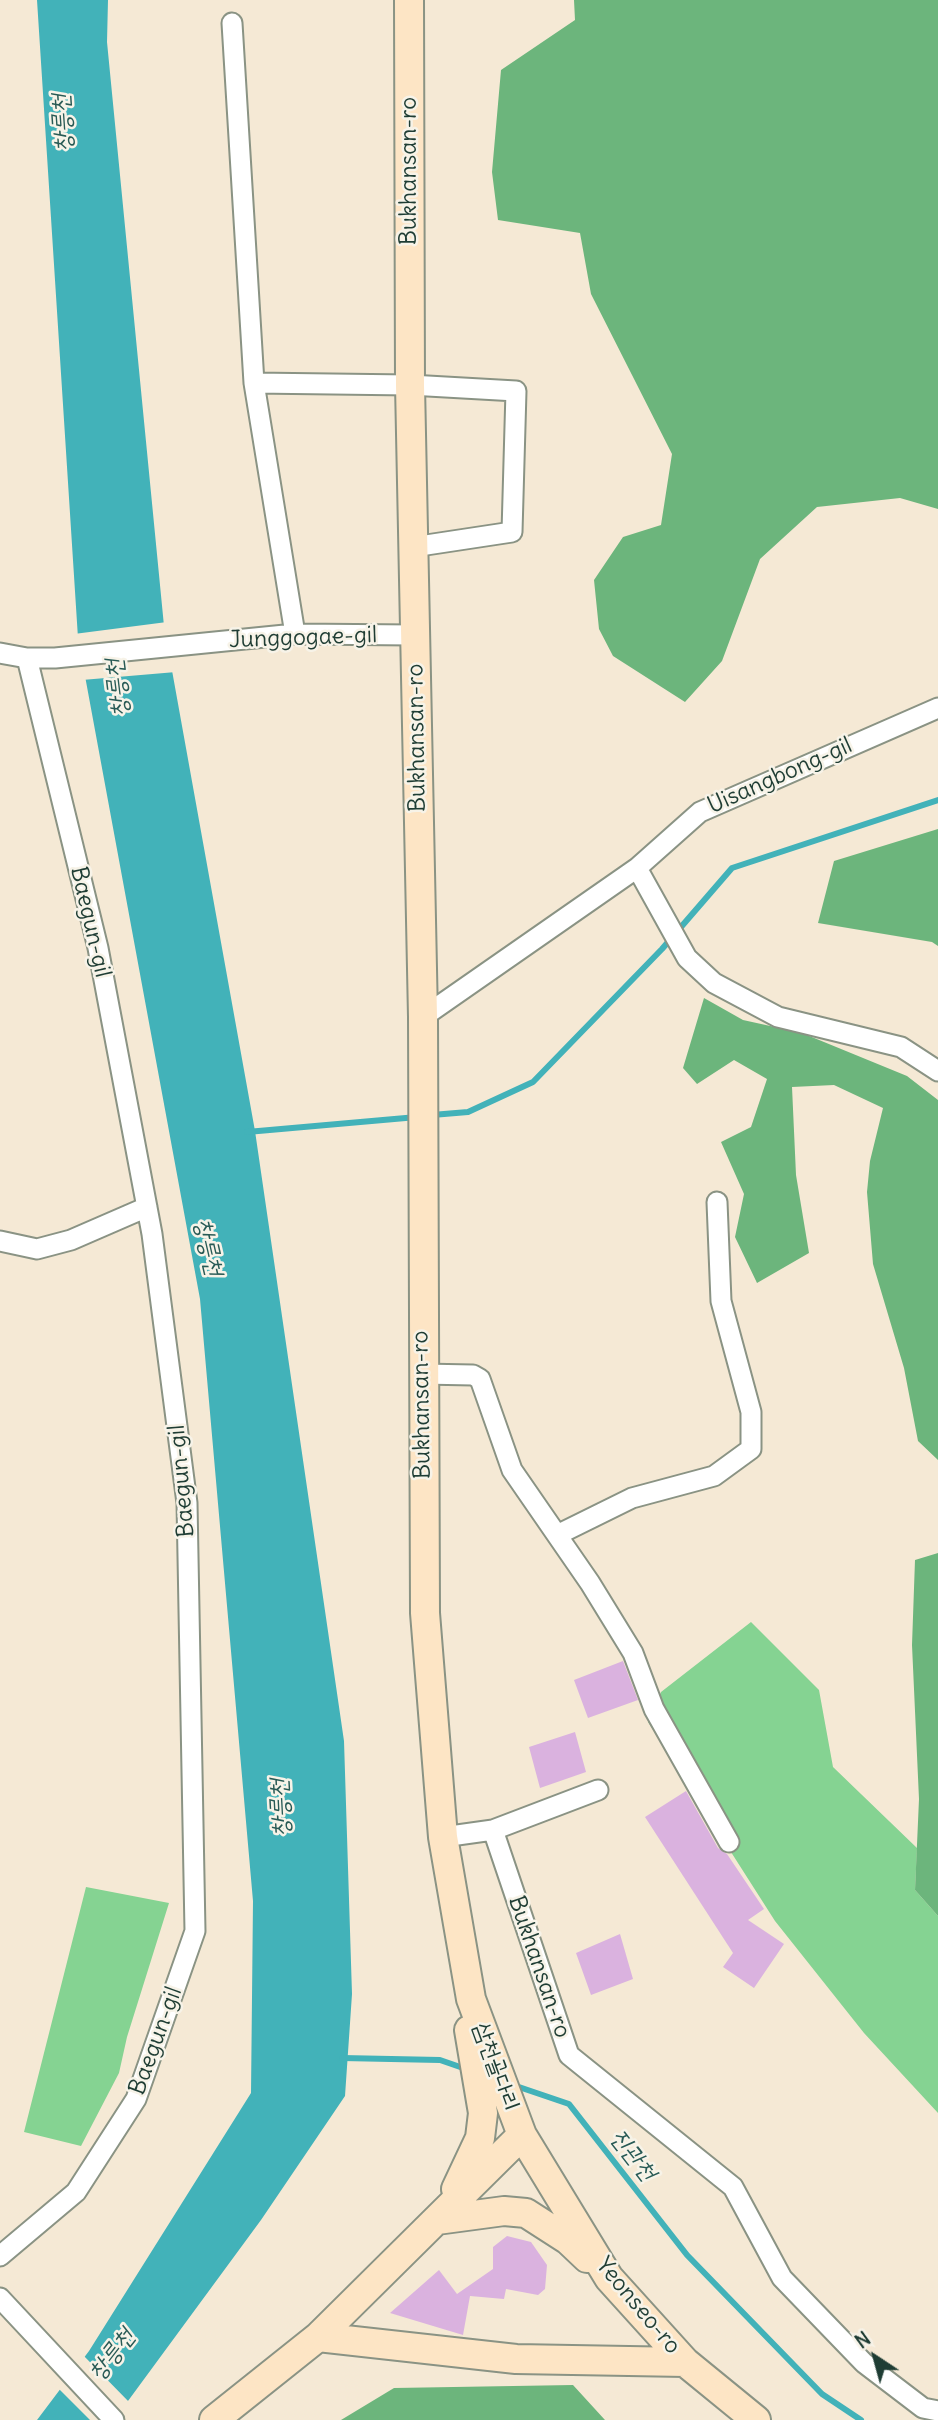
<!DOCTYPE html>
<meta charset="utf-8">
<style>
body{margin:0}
#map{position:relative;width:938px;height:2420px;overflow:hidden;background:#f5e9d5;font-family:Delius,sans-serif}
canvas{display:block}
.north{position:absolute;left:840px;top:2322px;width:70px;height:70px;-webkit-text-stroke:5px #f7f3e8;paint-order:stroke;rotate:324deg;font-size:19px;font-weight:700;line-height:28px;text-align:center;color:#1f3d34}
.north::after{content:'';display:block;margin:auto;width:24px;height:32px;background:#1f3d34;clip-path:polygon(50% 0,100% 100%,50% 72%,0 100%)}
</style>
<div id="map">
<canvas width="938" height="2420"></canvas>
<div class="north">N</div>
</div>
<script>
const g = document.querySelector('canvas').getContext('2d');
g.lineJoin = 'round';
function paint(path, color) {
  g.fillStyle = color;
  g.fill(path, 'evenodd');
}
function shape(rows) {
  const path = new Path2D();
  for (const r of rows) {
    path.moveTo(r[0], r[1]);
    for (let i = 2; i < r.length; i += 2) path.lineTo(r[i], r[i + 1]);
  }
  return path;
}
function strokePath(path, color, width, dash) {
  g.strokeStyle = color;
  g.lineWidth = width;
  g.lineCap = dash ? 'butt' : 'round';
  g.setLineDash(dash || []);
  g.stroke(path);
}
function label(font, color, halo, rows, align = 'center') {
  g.font = font + ' Delius,"Poor Story",sans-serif';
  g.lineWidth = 5;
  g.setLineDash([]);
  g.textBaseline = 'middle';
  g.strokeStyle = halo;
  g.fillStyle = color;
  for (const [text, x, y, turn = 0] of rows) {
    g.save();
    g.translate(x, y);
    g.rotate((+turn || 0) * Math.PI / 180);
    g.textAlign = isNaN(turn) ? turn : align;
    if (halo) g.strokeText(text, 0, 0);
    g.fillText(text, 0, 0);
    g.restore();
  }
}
paint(shape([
 [751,1622,819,1690,833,1767,917,1848,915,1890,938,1916,938,2113,864,2033,775,1921,648,1722,661,1692],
 [86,1887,169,1903,127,2037,119,2073,81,2146,24,2132]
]), '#85d392');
paint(shape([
 [574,0,938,0,938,509,900,498,817,507,760,559,722,661,685,702,613,656,599,629,594,580,623,537,661,525,672,454,591,294,580,233,498,220,492,172,501,70,575,20],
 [938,829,938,946,932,942,818,923,834,861],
 [704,998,743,1020,802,1033,907,1076,938,1100,938,1460,918,1441,904,1368,873,1264,867,1192,870,1161,883,1108,834,1085,792,1087,796,1175,809,1253,757,1283,735,1237,744,1194,721,1142,751,1127,767,1079,734,1060,697,1084,683,1068],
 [938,1553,938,1916,915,1890,919,1799,912,1645,915,1560],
 [573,2385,605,2420,341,2420,394,2388]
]), '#6cb57c');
paint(shape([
 [37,0,108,0,107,42,164,626,255,1131,344,1741,352,1994,345,2096,261,2220,114,2420,37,2420,89,2351,251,2093,253,1901,200,1299,78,638]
]), '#42b2b9');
paint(shape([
 [167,622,176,672,82,680,74,634],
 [82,2354,130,2403,118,2420,90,2420,57,2387]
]), '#f5e9d5');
strokePath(shape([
 [432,1115,468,1112,533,1082,662,949,732,868,938,800],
 [247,1132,417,1117],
 [342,2058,440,2060,466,2069],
 [513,2085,569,2104,687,2255,822,2394,861,2420]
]), '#42b2b9', 6);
paint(shape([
 [623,1661,638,1700,588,1718,574,1680],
 [575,1732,586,1772,540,1788,529,1747],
 [686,1791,718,1848,727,1854,764,1909,748,1920,784,1944,754,1988,723,1967,733,1953,645,1817],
 [620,1934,633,1979,591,1995,576,1953],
 [507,2236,531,2242,547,2265,545,2289,538,2295,506,2289,504,2299,470,2296,463,2335,390,2313,439,2270,457,2294,493,2269,493,2247]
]), '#dab2df');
const street = shape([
 [232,23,254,383,295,634],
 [254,383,410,385,516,391,512,532,413,547],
 [0,653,27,658,55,658,295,634,415,635],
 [637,868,687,958,714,983,778,1017,901,1047,938,1071],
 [423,1017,637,868,700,812,938,708],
 [0,1241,37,1249,71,1240,147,1207],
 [422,1374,473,1375,480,1379,512,1470,590,1583,633,1653,654,1709,729,1842],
 [557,1535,632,1498,714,1476,751,1449,751,1412,721,1301,717,1202],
 [493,1830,598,1790],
 [443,1837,493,1830,569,2055,733,2187,782,2278,864,2363,923,2408,938,2411],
 [0,2256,76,2192,136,2099,195,1931,187,1503,152,1234,98,948,27,658],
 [0,2298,114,2420]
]);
const secondary = shape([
 [409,0,410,385,423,1017,425,1613,443,1837,471,1999,522,2135,609,2278,685,2362,756,2420],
 [456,2189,480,2138,483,2113,469,2030],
 [437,2220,504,2211,526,2213,568,2240,587,2258],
 [318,2337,516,2359,685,2362],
 [214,2420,318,2337,522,2135]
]);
strokePath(street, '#8a9384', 23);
strokePath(secondary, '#8a9384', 32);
strokePath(street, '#fff', 19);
strokePath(secondary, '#fde5c5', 28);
label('23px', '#1f3d34', '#f7f3e8', [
 ["Bukhansan-ro",409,171,-90],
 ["Junggogae-gil",303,638,-2],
 ["Bukhansan-ro",417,738,-91],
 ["Uisangbong-gil",780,776,-24],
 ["Baegun-gil",90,922,77],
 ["Bukhansan-ro",422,1405,-91],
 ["Baegun-gil",182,1481,-95],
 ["Bukhansan-ro",539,1967,71],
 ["Baegun-gil",156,2041,-70],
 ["삼천골다리",496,2067,70],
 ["Yeonseo-ro",638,2306,50]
]);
label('italic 24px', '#285a55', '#f7f3e8', [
 ["창릉천",63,123,-94],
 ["창릉천",118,688,-97],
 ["창릉천",208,1247,77],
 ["창릉천",281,1808,-93],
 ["진관천",633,2155,52],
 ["창릉천",112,2355,-52]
]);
</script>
